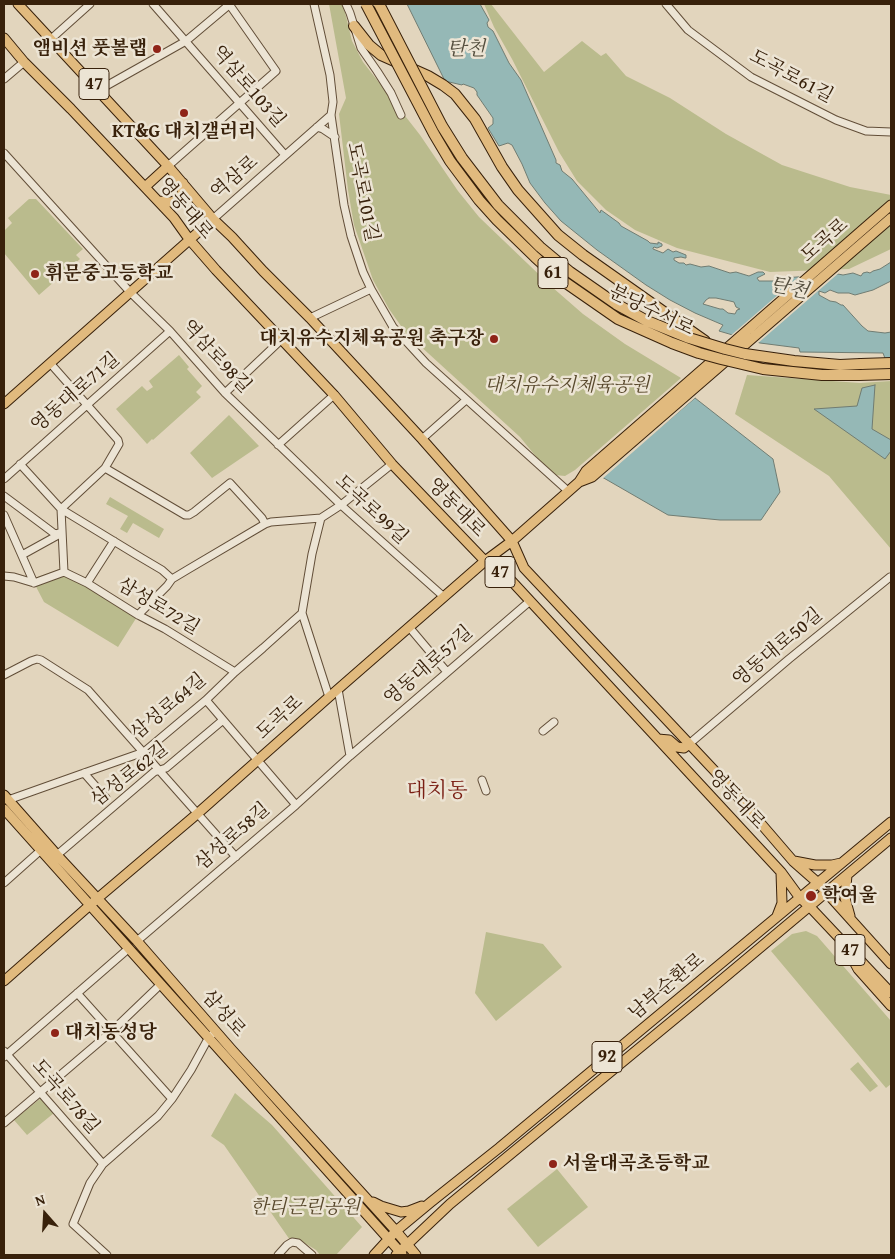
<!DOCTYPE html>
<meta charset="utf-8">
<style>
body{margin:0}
#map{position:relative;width:895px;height:1259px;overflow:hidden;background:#e2d5bd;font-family:"Gentium Book Plus",serif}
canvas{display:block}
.frame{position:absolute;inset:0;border:5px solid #38210b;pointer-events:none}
.north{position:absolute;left:20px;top:1189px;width:50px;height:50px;-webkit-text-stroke:4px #ece4d4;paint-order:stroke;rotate:341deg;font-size:14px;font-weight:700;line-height:20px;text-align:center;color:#38210b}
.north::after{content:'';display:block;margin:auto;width:18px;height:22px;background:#38210b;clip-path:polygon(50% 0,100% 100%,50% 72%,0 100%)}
</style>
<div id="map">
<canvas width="895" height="1259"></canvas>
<div class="frame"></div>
<div class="north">N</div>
</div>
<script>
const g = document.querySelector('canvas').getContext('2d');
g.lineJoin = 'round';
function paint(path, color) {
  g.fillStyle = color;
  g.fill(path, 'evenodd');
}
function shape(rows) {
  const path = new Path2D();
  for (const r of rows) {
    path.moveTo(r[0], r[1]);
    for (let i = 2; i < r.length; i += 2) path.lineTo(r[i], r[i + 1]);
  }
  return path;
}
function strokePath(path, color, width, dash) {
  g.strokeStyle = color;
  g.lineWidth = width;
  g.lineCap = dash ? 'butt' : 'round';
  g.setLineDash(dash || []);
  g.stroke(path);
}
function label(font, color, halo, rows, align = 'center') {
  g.font = font + ' "Gentium Book Plus","Noto Serif KR",serif';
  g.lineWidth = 5;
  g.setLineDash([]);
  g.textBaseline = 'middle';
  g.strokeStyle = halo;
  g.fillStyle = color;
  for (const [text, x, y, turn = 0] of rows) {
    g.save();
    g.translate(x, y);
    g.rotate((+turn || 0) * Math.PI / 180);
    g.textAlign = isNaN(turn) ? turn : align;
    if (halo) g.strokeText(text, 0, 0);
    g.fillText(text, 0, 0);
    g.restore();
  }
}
paint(shape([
 [329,4,343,4,352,41,363,62,420,135,458,191,479,217,552,287,583,314,625,344,681,378,575,470,565,476,555,475,538,459,520,437,406,333,389,309,373,280,354,225,348,190,339,114,346,98],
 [484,4,491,4,544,72,582,41,601,56,606,53,626,76,670,98,726,134,782,165,850,187,891,195,891,249,849,269,770,272,677,248,635,230,606,210,577,181,559,152,512,59,494,27],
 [29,199,36,199,83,249,76,255,80,259,39,295,4,253,4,231,12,223,8,218],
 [179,355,189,367,187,369,202,386,196,392,201,397,153,440,152,439,147,444,116,409,142,386,147,391,153,387,149,381],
 [747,375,860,383,891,381,891,549,829,476,735,414],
 [229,415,259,446,212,478,190,453],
 [110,497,164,529,159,538,133,523,127,533,120,529,128,516,106,504],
 [65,567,140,612,118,647,44,602,32,579],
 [806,931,817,936,891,1021,891,1084,886,1088,771,951,792,934],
 [486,932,543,944,562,967,496,1021,475,993],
 [858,1062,878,1086,870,1092,850,1069],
 [235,1093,272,1125,362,1227,336,1255,320,1255,316,1250,303,1242,290,1240,224,1145,211,1136],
 [41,1098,54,1113,27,1135,14,1120],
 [557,1169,588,1207,538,1247,507,1209]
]), '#babb8d');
const water = shape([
 [407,4,480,4,489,20,487,23,488,27,493,31,509,63,521,80,556,160,556,163,560,165,562,171,572,179,600,213,601,210,619,223,621,226,648,241,650,243,658,244,658,242,662,244,662,246,657,248,654,247,653,248,653,249,663,253,668,249,673,252,676,251,686,255,686,258,685,258,681,257,674,258,674,260,679,263,684,263,686,265,690,264,701,267,709,266,730,273,736,272,749,276,758,272,763,272,765,274,757,278,759,281,773,281,783,278,838,274,843,275,853,273,861,276,863,273,867,272,870,273,873,271,880,269,891,262,891,281,873,290,855,295,849,293,838,293,830,290,825,293,819,291,819,295,830,301,836,302,841,305,843,305,862,326,868,331,885,333,891,332,891,374,883,353,800,352,799,348,760,343,719,331,723,325,695,313,670,300,646,285,597,250,561,221,545,203,530,183,522,164,512,145,508,143,499,146,488,128,493,124,493,118,477,95,477,92,474,88,463,84,462,85,445,81,407,4],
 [709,298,716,298,730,301,734,302,736,307,740,309,737,310,735,314,728,313,723,309,720,309,703,304,706,300,709,298],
 [875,385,872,429,891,440,891,451,885,459,814,409,857,406,862,388,875,385],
 [695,398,773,459,780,492,761,520,720,520,668,515,602,477,695,398]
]);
paint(water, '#95b8b6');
strokePath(water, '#707c72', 1);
paint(shape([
 [837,271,840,272,757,344,729,337,802,274],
 [694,396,697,396,601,480,600,479,600,475]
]), '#e2d5bd');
const minor = shape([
 [153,4,285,155],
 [314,4,330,75,333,102,331,115,344,205,351,236,363,272,371,289,393,327,426,363,568,491],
 [346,4,350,13,361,48,377,71,391,93,401,115],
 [666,4,688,30,751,77,836,120,866,131,891,132],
 [51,39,90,4],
 [4,79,24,62],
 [99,90,186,41,230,4],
 [317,127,323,129,335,137],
 [4,153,130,292,170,331,225,393,341,505,444,597],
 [168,166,276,71,229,4],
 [213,219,331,115],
 [310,318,371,289],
 [50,363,118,440,119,444,105,468,61,509,64,572],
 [225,393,281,340],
 [422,439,466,400],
 [278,445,334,395],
 [20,464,61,509,135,554,162,570,172,579],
 [105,468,185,515,189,515,194,512,230,483,262,518,265,524],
 [4,479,170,331],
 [4,496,55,534,62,532],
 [4,515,34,583],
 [321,518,312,554,302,613,329,697],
 [22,555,60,534],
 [4,576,14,577,34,583,64,572,87,583,138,615,165,629,235,672],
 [87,583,114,541],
 [138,615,167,586,172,579,187,570,265,524,271,522,321,518,341,505,392,464],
 [409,627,447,672],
 [4,675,31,661,37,659,41,660,88,690,236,857],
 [338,689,350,756],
 [206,700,296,805],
 [543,731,554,722],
 [689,744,789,659,890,577],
 [84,773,106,798],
 [482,780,486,791],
 [8,800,84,773,144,752,206,700,235,672,263,648,302,613],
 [57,855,154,772,166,768,223,720],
 [4,883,41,850],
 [137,941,296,805,350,756,530,601],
 [77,993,172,1099],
 [4,1051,103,1164],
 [4,1057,128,949],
 [4,1123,111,1032,161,984],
 [107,1255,73,1224,90,1183,103,1164,158,1116,172,1099,191,1070,209,1037,216,1031],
 [278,1255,287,1245,292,1242,298,1243,312,1255]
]);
const major = shape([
 [18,4,168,166,213,219,232,237,263,271,310,318,422,439,512,541,524,568,726,783,793,861,818,883,891,964],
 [4,38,24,62,71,109,174,218,189,239,216,270,334,395,392,464,485,561,507,576,781,872,800,898,810,907,891,993],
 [145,187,168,166],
 [158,201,171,202,177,200,182,194,183,183],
 [4,404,213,219],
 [579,482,586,471,891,205],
 [658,739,669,740,677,747,684,748,689,744],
 [4,795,57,855,137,941,232,1050,396,1231,416,1255],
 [4,809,402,1254],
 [794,861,815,865,832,865,841,863],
 [847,875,845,898,850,916],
 [777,916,782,903,781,872],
 [851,956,858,969,891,1006],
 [4,981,98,898,197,814,329,697,485,561,512,541,579,482,592,477,891,218],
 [373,1202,381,1206,401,1212,409,1211,422,1206],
 [374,1255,396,1231,431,1202,499,1148,891,822],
 [396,1255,450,1204,694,1003,891,838]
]);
const highway = shape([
 [354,26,369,45,381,55,428,76,443,85,455,94,475,119,502,167,518,190,558,235,583,255,705,341],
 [861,364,891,363],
 [859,375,891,374]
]);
strokePath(minor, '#624e38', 9);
strokePath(major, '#38210b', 11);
strokePath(highway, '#38210b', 12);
strokePath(minor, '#ece4d4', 7);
strokePath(major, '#e1ba7e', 9);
strokePath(highway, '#e1ba7e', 10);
const highwayBridge = shape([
 [366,4,434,134,450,161,479,200,497,220,535,257,556,276,618,319,672,343,699,353,721,359,763,369,822,375,859,375],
 [379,4,442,126,462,158,498,205,540,247,570,272,616,304,647,321,689,338,725,349,745,354,794,361,840,365,861,364]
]);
strokePath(highwayBridge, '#38210b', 12, []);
strokePath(highwayBridge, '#e1ba7e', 10);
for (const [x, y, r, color] of [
 [157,49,5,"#8f2418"],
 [184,113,5,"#8f2418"],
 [35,274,5,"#8f2418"],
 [494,339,5,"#8f2418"],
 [811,896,6,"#8f2418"],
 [55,1033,5,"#8f2418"],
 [553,1164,5,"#8f2418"]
]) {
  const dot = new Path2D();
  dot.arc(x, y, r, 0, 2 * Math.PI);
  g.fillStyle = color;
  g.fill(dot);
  strokePath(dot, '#ece4d4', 2);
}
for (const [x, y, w] of [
 [94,84,30],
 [553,273,30],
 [500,572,30],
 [850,950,30],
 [607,1057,30]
]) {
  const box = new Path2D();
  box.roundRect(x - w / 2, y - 15.5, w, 31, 4);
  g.fillStyle = '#ece4d4';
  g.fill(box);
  strokePath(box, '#38210b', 1);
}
label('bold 18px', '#38210b', null, [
 ["47",94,84],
 ["61",553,273],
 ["47",500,572],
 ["47",850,950],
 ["92",607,1057]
]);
label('bold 19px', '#38210b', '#ece4d4', [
 ["앰비션 풋볼랩",147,49,"right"],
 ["KT&G 대치갤러리",184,132,"center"],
 ["휘문중고등학교",45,274],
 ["대치유수지체육공원 축구장",484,339,"right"],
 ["학여울",822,896],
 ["대치동성당",65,1033],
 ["서울대곡초등학교",563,1164]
], 'left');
label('19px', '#38210b', '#ece4d4', [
 ["도곡로61길",791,77,28],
 ["역삼로103길",248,87,49],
 ["역삼로",235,178,-41],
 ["도곡로101길",362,192,79],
 ["영동대로",185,209,50],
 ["도곡로",825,241,-41],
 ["분당수서로",651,311,26],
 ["역삼로98길",216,357,47],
 ["영동대로71길",76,393,-41],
 ["영동대로",456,508,46],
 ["도곡로99길",371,510,43],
 ["삼성로72길",158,607,31],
 ["영동대로50길",778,648,-40],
 ["영동대로57길",429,666,-41],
 ["삼성로64길",169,707,-40],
 ["도곡로",280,718,-42],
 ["삼성로62길",130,775,-38],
 ["영동대로",736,800,47],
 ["삼성로58길",233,837,-41],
 ["남부순환로",667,987,-40],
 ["삼성로",223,1014,49],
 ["도곡로78길",65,1097,49]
]);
label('italic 19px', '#58482c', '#ece4d4', [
 ["대치유수지체육공원",567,386],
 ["한티근린공원",305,1208]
]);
label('italic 20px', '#544e3e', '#ece4d4', [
 ["탄천",466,50],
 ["탄천",789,289,12]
]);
label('21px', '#7a1f14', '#ece4d4', [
 ["대치동",437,792]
]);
</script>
